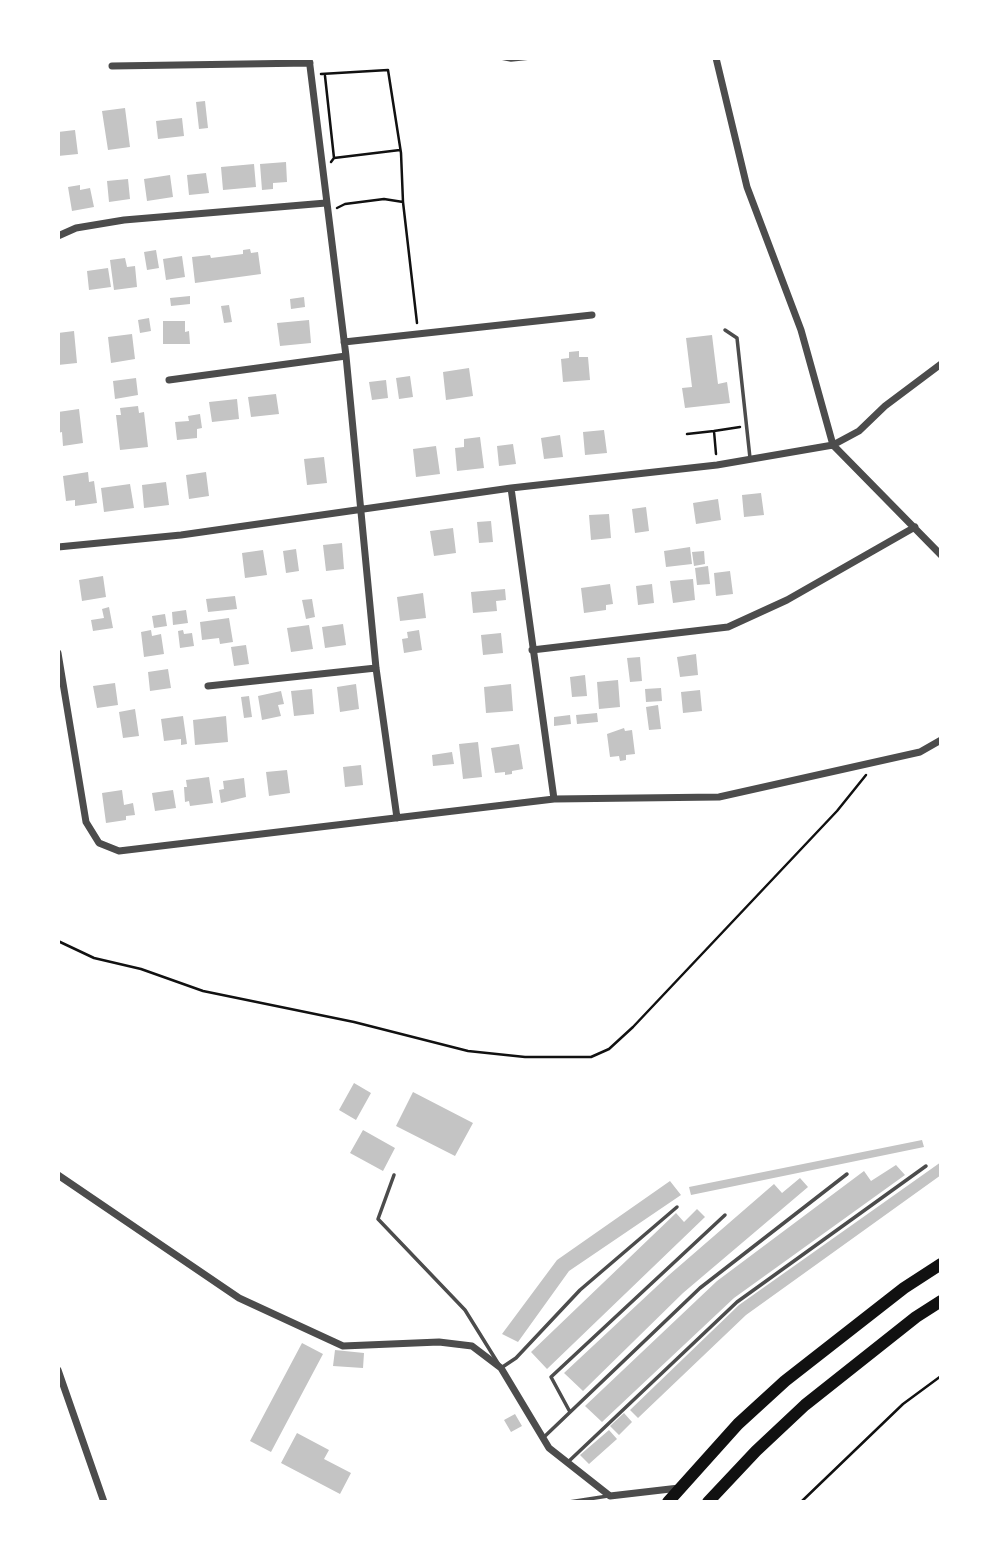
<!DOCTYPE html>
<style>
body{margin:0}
#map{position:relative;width:999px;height:1560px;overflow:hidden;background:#fff;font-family:Rubik,sans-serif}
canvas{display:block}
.frame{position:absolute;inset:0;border:60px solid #fff;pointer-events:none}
</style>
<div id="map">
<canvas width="999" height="1560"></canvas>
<div class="frame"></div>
</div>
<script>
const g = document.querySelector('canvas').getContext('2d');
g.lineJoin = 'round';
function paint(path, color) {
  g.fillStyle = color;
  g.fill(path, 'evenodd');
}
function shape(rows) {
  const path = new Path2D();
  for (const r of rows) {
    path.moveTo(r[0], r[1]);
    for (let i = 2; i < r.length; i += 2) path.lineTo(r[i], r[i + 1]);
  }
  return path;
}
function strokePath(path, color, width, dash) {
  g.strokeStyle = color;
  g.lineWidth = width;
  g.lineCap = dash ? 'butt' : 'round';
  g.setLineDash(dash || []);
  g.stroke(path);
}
paint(shape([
 [205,101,208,128,199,129,196,102],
 [125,108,130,147,108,150,102,111],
 [182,118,184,136,158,139,156,121],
 [75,130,78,154,58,156,58,132],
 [286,162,287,182,273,183,273,189,262,190,260,164],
 [254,164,256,187,223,190,221,167],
 [206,173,209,193,189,195,187,175],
 [170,175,173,197,147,201,144,179],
 [128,179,130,199,109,202,107,181],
 [80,185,80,190,90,188,94,207,72,211,68,187],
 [250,249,251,253,258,252,261,274,195,283,192,257,210,255,211,258,243,254,243,250],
 [156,250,159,268,147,270,144,252],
 [182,256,185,277,166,280,163,259],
 [125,258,127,267,135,266,137,287,114,290,110,260],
 [108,268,111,287,89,290,87,271],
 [190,296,190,304,171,306,170,298],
 [304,297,305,307,291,309,290,299],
 [229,305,232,322,224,323,221,306],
 [149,318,151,331,140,333,138,320],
 [309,320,311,343,280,346,277,323],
 [163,321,185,321,185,332,189,331,190,344,163,344],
 [74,331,77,363,58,365,58,333],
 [132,334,135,359,111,363,108,337],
 [712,335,718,384,727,382,730,403,685,408,682,388,692,387,686,338],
 [579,351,579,357,588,357,590,380,563,382,561,359,569,358,569,352],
 [469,368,473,396,446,400,443,372],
 [410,376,413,397,399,399,396,378],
 [136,378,138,395,115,399,113,381],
 [386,380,388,398,372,400,369,382],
 [276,394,279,414,251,417,248,397],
 [237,399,239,419,212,422,209,402],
 [138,406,139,413,144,412,148,447,120,450,116,415,121,415,120,408],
 [79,409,83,443,63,446,62,432,58,433,58,412],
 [200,414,202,428,197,429,197,438,177,440,175,422,189,421,188,416],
 [604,430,607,453,585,455,583,432],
 [560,435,563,457,544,459,541,438],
 [480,437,484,468,457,471,455,448,464,447,464,439],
 [513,444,516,464,499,466,497,446],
 [436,446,440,474,416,477,413,449],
 [324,457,327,483,307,485,304,459],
 [88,472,89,482,94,481,97,503,75,506,75,500,66,501,63,476],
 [206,472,209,496,189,499,186,475],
 [166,482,169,505,144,508,142,485],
 [130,484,134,508,104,512,101,488],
 [761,493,764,515,744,517,742,495],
 [718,499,721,520,696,524,693,503],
 [646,507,649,531,635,533,632,509],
 [609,514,611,538,591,540,589,515],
 [491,521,493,542,479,543,477,522],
 [453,528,456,553,434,556,430,531],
 [342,543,344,569,326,571,323,545],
 [690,547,692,564,666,567,664,551],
 [296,549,299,571,286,573,283,551],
 [263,550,267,575,245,578,242,553],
 [704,551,705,564,694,566,692,552],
 [708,566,710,584,697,585,695,568],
 [730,571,733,594,716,596,714,573],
 [103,576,106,597,82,601,79,580],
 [693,579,695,600,673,603,670,581],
 [610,584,613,604,606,605,606,610,584,613,581,588],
 [652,584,654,603,638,605,636,586],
 [505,589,506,600,496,601,497,611,473,613,471,592],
 [423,593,426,618,400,621,397,597],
 [235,596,237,609,208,612,206,599],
 [312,599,315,617,306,619,302,600],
 [109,607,113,628,93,631,91,620,104,618,102,609],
 [186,610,188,623,173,625,172,612],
 [165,614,167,626,154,628,152,616],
 [229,618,233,642,220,644,219,638,202,640,200,622],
 [343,624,346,645,325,648,322,627],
 [309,625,313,649,291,652,287,628],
 [151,630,152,636,161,634,164,654,144,657,141,632],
 [183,630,184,634,192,633,194,646,180,648,178,631],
 [419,630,422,650,404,653,402,639,408,638,407,632],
 [501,633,503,653,483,655,481,635],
 [246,645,249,664,234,666,231,647],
 [696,654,698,675,680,677,677,657],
 [640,657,642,681,630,682,627,658],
 [168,669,171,688,150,691,148,672],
 [585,675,587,696,572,697,570,677],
 [618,680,620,707,599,709,597,682],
 [115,683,118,705,97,708,93,686],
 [356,684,359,709,340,712,337,687],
 [511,684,513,711,486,713,484,687],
 [661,688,662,701,646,702,645,689],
 [312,689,314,714,294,716,291,691],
 [700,690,702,711,683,713,681,692],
 [281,691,284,704,278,705,281,716,262,720,258,696],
 [249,696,252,717,244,718,241,697],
 [658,705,661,729,649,730,646,707],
 [135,709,139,736,123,738,119,712],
 [597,713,598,722,577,724,576,715],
 [570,715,571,724,554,726,554,717],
 [183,716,187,744,181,745,181,739,164,741,161,719],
 [226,716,228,742,195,745,193,720],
 [624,728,625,731,632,730,635,754,626,755,626,760,620,761,619,756,610,757,607,734],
 [478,742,482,777,463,779,459,744],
 [519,744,523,769,512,771,512,774,505,775,505,772,495,773,491,748],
 [452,752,454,764,433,766,432,755],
 [361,765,363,785,345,787,343,767],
 [287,770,290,793,269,796,266,772],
 [209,777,213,803,190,806,189,801,185,802,184,787,187,787,186,780],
 [244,778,246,797,221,803,219,790,224,789,223,781],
 [122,790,124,805,133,803,135,815,126,816,126,820,106,823,102,793],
 [173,790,176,808,155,811,152,793],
 [354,1083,371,1093,356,1120,339,1110],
 [413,1092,473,1123,455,1156,396,1126],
 [363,1130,395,1148,383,1171,350,1153],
 [922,1140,924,1147,691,1195,689,1187],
 [941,1162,941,1175,746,1315,638,1418,630,1410,739,1305],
 [896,1165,905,1175,734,1298,602,1422,585,1406,717,1281,864,1171,871,1181],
 [800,1178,808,1187,683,1293,583,1391,564,1373,669,1275,774,1184,782,1193],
 [670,1181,681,1195,569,1271,518,1342,502,1334,557,1260],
 [697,1209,705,1217,547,1369,531,1352,676,1213,684,1222],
 [302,1343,323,1354,271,1452,250,1441],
 [335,1350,364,1353,363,1368,333,1366],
 [624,1413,632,1422,619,1435,610,1426],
 [515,1414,522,1426,511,1432,504,1420],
 [609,1430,617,1439,589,1464,580,1455],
 [297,1433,329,1450,324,1459,351,1473,340,1494,281,1463]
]), '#c4c4c4');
strokePath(shape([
 [321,74,388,70,401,153,403,202],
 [325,76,334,158,331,162],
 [334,158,400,150],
 [337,208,345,204,384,199,403,202,417,323],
 [687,434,714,431],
 [716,454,714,431,740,427],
 [58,941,94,958,141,969,203,991,354,1022,468,1051,525,1057,591,1057,609,1049,633,1027,837,811,866,775],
 [801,1502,903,1404,941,1376]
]), '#111', 2.5);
strokePath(shape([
 [501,58,511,60,530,58],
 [725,330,737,338,750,458],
 [394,1175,378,1219,465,1310,501,1368,516,1358,580,1290,677,1207],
 [570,1412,551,1377,725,1215],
 [543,1438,700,1288,847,1174],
 [568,1462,737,1302,926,1166],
 [569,1502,608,1496]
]), '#4c4c4c', 3.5);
strokePath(shape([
 [309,58,346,356,376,668,397,818],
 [716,58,747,187,801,330,833,445,941,555],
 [112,66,310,63],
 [58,236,76,228,124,220,326,203],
 [344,342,592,315],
 [169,380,346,356],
 [511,488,554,799],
 [58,547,181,535,511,488,717,465,833,445,859,431,885,406,941,364],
 [532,650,728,627,787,600,915,527],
 [58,653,86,822,99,843,119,851,554,799,719,797,920,752,941,740],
 [208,686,376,668],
 [58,1175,239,1298,343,1346,439,1342,472,1346,501,1368,549,1448,610,1496,679,1488],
 [58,1370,104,1502]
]), '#4c4c4c', 7);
strokePath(shape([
 [668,1502,738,1424,785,1381,904,1288,941,1264],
 [708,1502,756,1451,805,1405,916,1317,941,1301]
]), '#111', 12);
</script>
